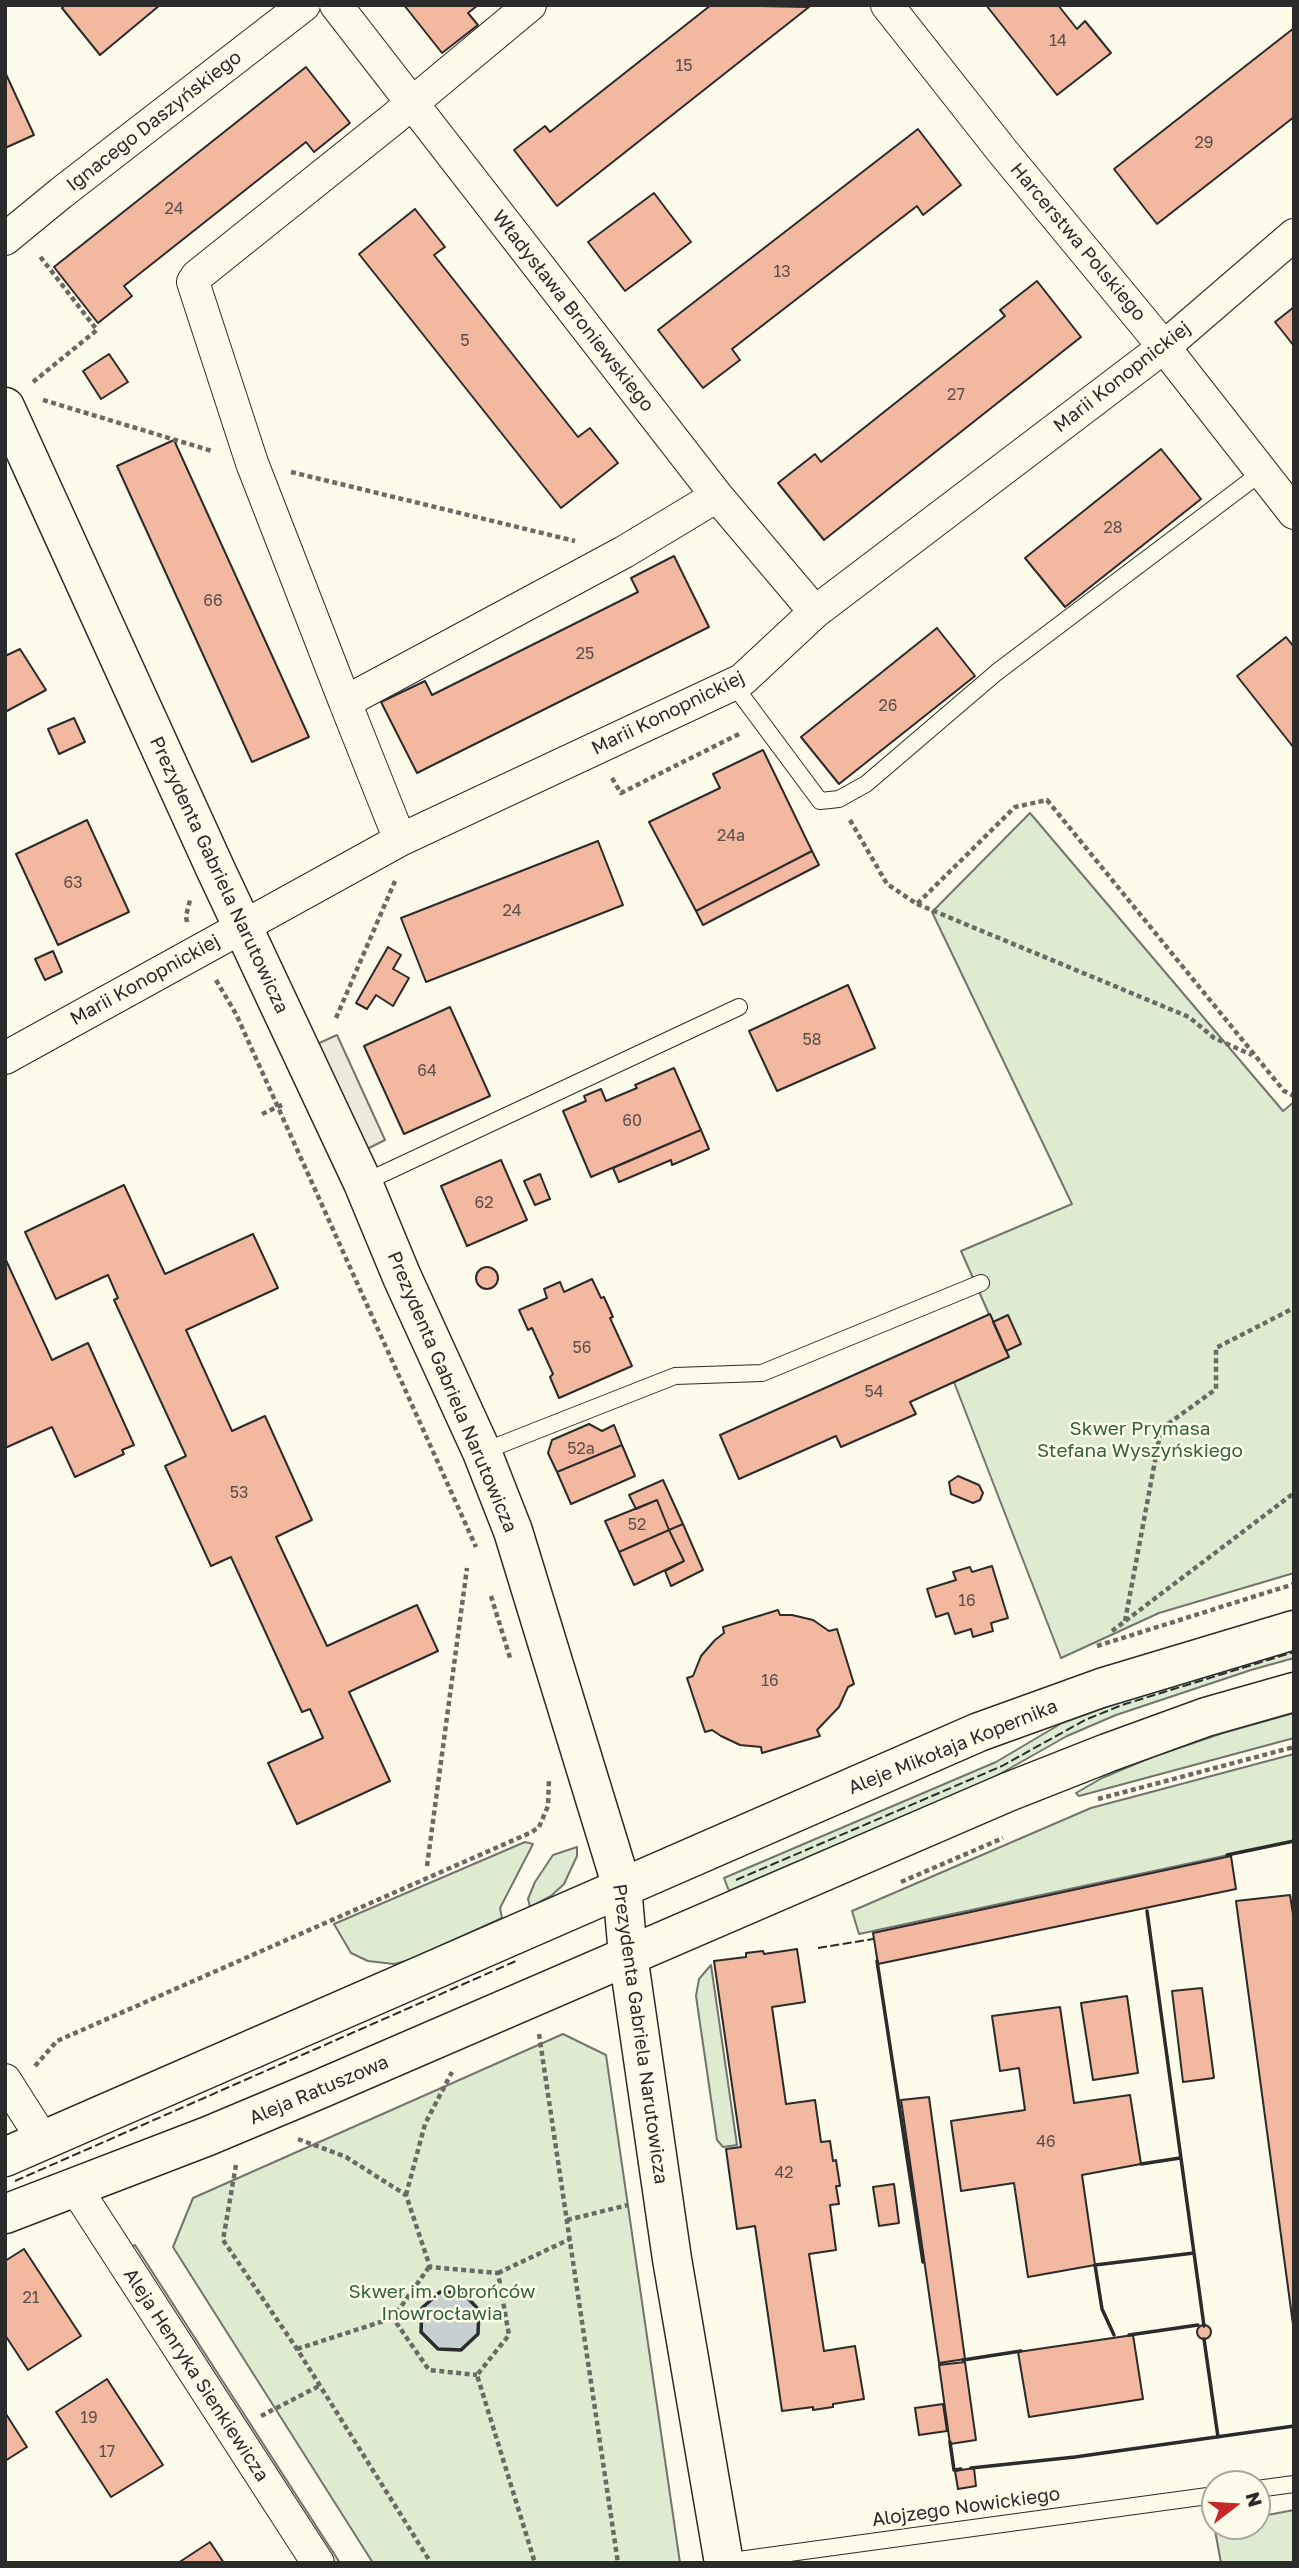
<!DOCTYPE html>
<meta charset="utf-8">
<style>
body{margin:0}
#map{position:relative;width:1299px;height:2568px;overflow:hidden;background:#fdfbea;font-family:"Golos Text",sans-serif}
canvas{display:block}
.frame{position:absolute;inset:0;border:7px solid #2b2b2b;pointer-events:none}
.north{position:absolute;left:1201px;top:2470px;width:70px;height:70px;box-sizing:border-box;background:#fdfbea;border:2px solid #a9a89e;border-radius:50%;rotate:73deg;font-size:19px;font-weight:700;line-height:28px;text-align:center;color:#2b2b2b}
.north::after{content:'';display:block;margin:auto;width:24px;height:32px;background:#c62828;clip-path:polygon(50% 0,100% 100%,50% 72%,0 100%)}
</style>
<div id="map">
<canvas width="1299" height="2568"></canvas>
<div class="frame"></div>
<div class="north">N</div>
</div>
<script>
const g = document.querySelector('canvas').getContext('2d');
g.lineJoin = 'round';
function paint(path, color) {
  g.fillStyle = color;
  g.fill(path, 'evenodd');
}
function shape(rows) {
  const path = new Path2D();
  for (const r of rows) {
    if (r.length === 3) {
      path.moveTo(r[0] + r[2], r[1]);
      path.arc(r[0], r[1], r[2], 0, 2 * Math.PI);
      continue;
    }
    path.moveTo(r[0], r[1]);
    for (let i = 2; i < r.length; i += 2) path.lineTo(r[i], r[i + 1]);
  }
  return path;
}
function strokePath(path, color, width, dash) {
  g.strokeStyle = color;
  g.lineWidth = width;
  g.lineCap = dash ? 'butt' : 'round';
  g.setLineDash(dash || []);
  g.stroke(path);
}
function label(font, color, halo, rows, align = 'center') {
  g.font = font + ' "Golos Text",sans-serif';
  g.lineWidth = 5;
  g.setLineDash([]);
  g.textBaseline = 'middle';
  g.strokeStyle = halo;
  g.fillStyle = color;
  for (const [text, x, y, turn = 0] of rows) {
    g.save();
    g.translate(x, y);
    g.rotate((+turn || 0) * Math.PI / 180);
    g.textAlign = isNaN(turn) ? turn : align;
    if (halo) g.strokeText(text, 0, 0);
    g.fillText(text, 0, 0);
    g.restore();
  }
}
const green = shape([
 [1030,813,1283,1111,1294,1102,1294,1573,1159,1613,1061,1658,954,1382,1008,1357,961,1251,1072,1204,932,912,1030,813],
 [1294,1648,1294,1658,1251,1670,1116,1715,1067,1736,991,1779,729,1891,724,1878,996,1762,1062,1723,1148,1692,1294,1648],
 [1294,1713,1294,1738,1079,1796,1076,1793,1102,1778,1152,1757,1223,1733,1294,1713],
 [1294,1754,1294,1841,859,1934,852,1911,1091,1808,1294,1754],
 [525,1842,533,1844,500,1908,502,1918,410,1960,394,1964,368,1961,351,1953,334,1924,525,1842],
 [577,1847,577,1856,564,1884,551,1896,530,1907,528,1899,535,1882,553,1855,577,1847],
 [711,1965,737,2145,723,2147,717,2140,696,1996,699,1979,711,1965],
 [563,2034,606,2055,680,2563,373,2563,173,2247,193,2198,563,2034],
 [1294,2510,1294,2563,1221,2563,1214,2525,1257,2526,1257,2517,1294,2510]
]);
paint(green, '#deebd1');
strokePath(green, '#74746e', 2);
const parking = shape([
 [337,1035,385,1140,363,1151,315,1045,337,1035],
 [135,2245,340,2563,318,2563,118,2254,135,2245]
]);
paint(parking, '#eceadb');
strokePath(parking, '#74746e', 2);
const water = shape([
 [440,2292,463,2293,479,2310,478,2334,461,2350,438,2349,421,2332,422,2308,440,2292]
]);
paint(water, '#c7d0d0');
strokePath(water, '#74746e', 2);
const building = shape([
 [65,5,160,5,100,55,62,8,65,5],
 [404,5,478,5,468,13,478,25,442,53,404,5],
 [711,5,809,7,557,206,514,150,545,126,550,132,711,5],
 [986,5,1058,5,1077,29,1085,21,1111,53,1057,95,986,5],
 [1294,28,1294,117,1157,224,1114,169,1294,28],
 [306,67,350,123,314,152,306,142,124,286,132,296,98,323,54,267,306,67],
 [5,72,34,135,5,148,5,72],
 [918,129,961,185,923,215,917,206,732,349,740,360,703,388,658,330,918,129],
 [654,193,691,242,625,291,588,242,654,193],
 [415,209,445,247,434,255,578,437,590,428,618,463,561,508,359,254,415,209],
 [1037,281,1081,337,824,540,778,483,815,454,821,462,1005,316,1000,310,1037,281],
 [1294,307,1294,346,1275,322,1294,307],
 [109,354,128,382,101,399,83,371,109,354],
 [174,440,309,737,252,762,117,466,174,440],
 [1161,449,1201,499,1065,607,1025,558,1161,449],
 [674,556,709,627,417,773,381,702,425,681,432,695,638,592,631,578,674,556],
 [937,628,975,676,839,784,801,737,937,628],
 [1286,637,1294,647,1294,748,1237,676,1286,637],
 [20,649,46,690,5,712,5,656,20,649],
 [74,718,85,742,59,754,48,729,74,718],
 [763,750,812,851,696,911,649,822,720,788,713,774,763,750],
 [87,820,129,912,58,945,16,854,87,820],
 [598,841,623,905,426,982,401,918,598,841],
 [812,851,819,865,703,925,696,911,812,851],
 [388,947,401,955,393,969,409,978,393,1006,376,995,367,1009,356,1003,388,947],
 [53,951,62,972,45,980,35,959,53,951],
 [848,985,875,1048,777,1091,749,1031,848,985],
 [450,1007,490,1096,404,1134,364,1046,450,1007],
 [674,1068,701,1130,591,1177,563,1111,586,1101,584,1096,601,1089,606,1101,637,1088,635,1085,674,1068],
 [701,1130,709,1149,672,1165,671,1160,619,1182,613,1168,701,1130],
 [501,1160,527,1220,467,1246,441,1186,501,1160],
 [540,1174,550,1199,535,1205,524,1181,540,1174],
 [124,1185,165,1274,253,1234,278,1288,186,1330,232,1431,265,1416,312,1520,276,1537,327,1646,417,1605,438,1651,349,1692,390,1781,297,1824,268,1763,323,1738,310,1709,302,1712,231,1557,211,1566,165,1466,186,1456,114,1300,118,1298,108,1275,56,1299,25,1232,124,1185],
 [5,1258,52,1360,88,1343,134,1445,122,1450,124,1454,75,1477,52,1427,5,1448,5,1258],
 [487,1278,11],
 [592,1279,601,1298,604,1297,613,1317,610,1318,632,1366,559,1398,550,1377,553,1374,532,1328,528,1330,519,1310,547,1298,544,1289,560,1282,564,1292,592,1279],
 [990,1314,1009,1357,910,1402,916,1414,841,1447,836,1436,739,1479,720,1435,990,1314],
 [1008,1315,1021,1344,1006,1351,993,1322,1008,1315],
 [589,1424,602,1431,614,1425,622,1445,557,1472,548,1453,552,1440,589,1424],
 [622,1445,635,1476,571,1504,557,1472,622,1445],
 [958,1476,979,1485,983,1493,980,1500,973,1503,951,1494,949,1482,958,1476],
 [663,1480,683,1524,669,1530,657,1500,636,1509,629,1495,663,1480],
 [657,1500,669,1530,619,1552,605,1521,657,1500],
 [683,1524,703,1570,671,1586,665,1571,684,1561,669,1530,683,1524],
 [669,1530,684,1561,634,1585,619,1552,669,1530],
 [992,1566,1008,1618,991,1623,993,1631,973,1637,971,1629,955,1634,948,1613,936,1617,927,1589,956,1580,953,1572,970,1567,972,1572,992,1566],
 [778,1610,780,1615,792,1615,813,1620,829,1631,837,1629,854,1684,848,1687,839,1707,817,1730,820,1736,762,1753,761,1747,740,1745,721,1736,712,1730,705,1732,687,1678,693,1676,701,1656,715,1640,724,1633,723,1627,778,1610],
 [1231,1856,1236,1889,878,1964,873,1933,1231,1856],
 [1290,1895,1294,1920,1294,2332,1236,1901,1290,1895],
 [797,1949,805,2002,772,2007,786,2104,815,2100,821,2142,830,2141,833,2161,836,2160,840,2186,836,2186,839,2204,830,2205,836,2250,809,2254,824,2351,855,2346,864,2399,833,2404,833,2407,813,2410,813,2407,782,2411,755,2226,737,2229,726,2149,741,2147,714,1961,746,1957,746,1953,763,1951,764,1954,797,1949],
 [1202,1988,1214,2078,1183,2082,1172,1991,1202,1988],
 [1127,1996,1138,2073,1093,2080,1081,2003,1127,1996],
 [1060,2007,1074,2103,1130,2095,1141,2164,1082,2175,1095,2265,1028,2277,1014,2183,961,2191,951,2121,1025,2110,1019,2068,1000,2071,992,2016,1060,2007],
 [929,2097,965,2359,939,2363,901,2100,929,2097],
 [894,2184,899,2223,879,2226,873,2187,894,2184],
 [24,2249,81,2336,28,2370,5,2335,5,2261,24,2249],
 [1204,2332,7],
 [1133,2335,1143,2399,1029,2417,1018,2352,1133,2335],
 [965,2362,976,2440,950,2444,939,2365,965,2362],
 [107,2379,163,2465,111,2497,56,2412,107,2379],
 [943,2404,947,2431,919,2435,915,2408,943,2404],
 [6,2414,27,2447,5,2461,5,2415,6,2414],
 [974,2468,976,2486,958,2489,955,2471,974,2468],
 [210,2542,224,2563,178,2563,210,2542]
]);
paint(building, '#f2b8a0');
strokePath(building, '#2b2b2b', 2);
const lane = shape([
 [733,684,820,801,839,799,866,784,997,672,1262,472],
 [363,1183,739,1007],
 [482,1452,675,1376,762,1373,981,1283],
 [1257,2489,1294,2484],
 [724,2562,1215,2495]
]);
const street = shape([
 [336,5,717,496,815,612],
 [887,5,1003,152,1164,347,1294,513],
 [5,239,61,193,304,5],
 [345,702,252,463,193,282,197,276,393,119,530,5],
 [400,840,345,702,624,552,717,496],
 [5,1058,400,840,742,680,815,612,1164,347,1294,235],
 [5,2080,43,2140],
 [75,2187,318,2563]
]);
const secondary = shape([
 [5,407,215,868,363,1183,402,1277,482,1452,513,1531,622,1887,628,1955,672,2259,724,2563],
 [5,2157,979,1732,1101,1688,1294,1630],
 [5,2214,208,2136,320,2089,1008,1792,1107,1753,1206,1717,1294,1692]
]);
strokePath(lane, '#2b2b2b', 18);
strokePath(street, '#2b2b2b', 34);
strokePath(secondary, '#2b2b2b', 41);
strokePath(shape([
 [33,382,97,330,39,255],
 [43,400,212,451],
 [291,472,575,541],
 [612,778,621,793,741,733],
 [850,820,887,884,917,904,1015,807,1047,800,1284,1091,1294,1096],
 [917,904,1189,1017,1214,1038,1252,1055],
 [187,922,186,916,190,900],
 [216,980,236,1014,476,1547],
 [336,1018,395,881],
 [262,1114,284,1104],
 [491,1596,511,1661],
 [1125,1621,1161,1429,1216,1389,1216,1348,1294,1308],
 [1112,1631,1294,1493],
 [1097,1646,1294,1584],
 [1098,1799,1294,1747],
 [427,1866,467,1568],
 [901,1882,1003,1838],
 [539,2034,618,2563],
 [35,2066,57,2041,532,1832,539,1827,548,1806,549,1779],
 [298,2139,346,2157,406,2195,430,2267,498,2273,509,2335,477,2375,535,2563],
 [236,2165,223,2240,297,2349,431,2563],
 [406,2195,425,2124,452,2072],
 [567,2220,628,2205],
 [429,2267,393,2318,429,2370,477,2375],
 [498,2273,570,2239],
 [297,2349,393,2318],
 [261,2416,319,2386]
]), '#6a6964', 4.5, [5, 3.5]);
strokePath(lane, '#fdfbea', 16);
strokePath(street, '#fdfbea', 32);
strokePath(secondary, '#fdfbea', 38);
strokePath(shape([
 [736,1880,1002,1766,1085,1720,1122,1705,1294,1652],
 [818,1948,873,1939],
 [15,2181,516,1961]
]), '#2b2b2b', 2, [9, 3.5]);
strokePath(shape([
 [1227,1855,1294,1841],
 [1147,1911,1204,2326],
 [877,1961,923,2262],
 [1141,2164,1180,2158],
 [440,2292,463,2293,479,2310,478,2334,461,2350,438,2349,421,2332,422,2308,440,2292],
 [1114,2335,1102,2309,1095,2265,1194,2253],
 [1129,2335,1198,2325],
 [1204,2339,1218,2437],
 [963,2360,1021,2351],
 [950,2442,954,2470,961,2469],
 [971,2468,1075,2457,1294,2426]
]), '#2b2b2b', 3.5);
label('16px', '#5d4e48', null, [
 ["14",1058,41],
 ["15",684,66],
 ["29",1204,143],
 ["24",174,209],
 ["13",782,272],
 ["5",465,341],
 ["27",956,395],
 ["28",1113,528],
 ["66",213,601],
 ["25",585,654],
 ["26",888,706],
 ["24a",731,836],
 ["63",73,883],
 ["24",512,911],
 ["58",812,1040],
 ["64",427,1071],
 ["60",632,1121],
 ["62",484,1203],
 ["56",582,1348],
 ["54",874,1392],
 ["52a",581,1449],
 ["53",239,1493],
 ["52",637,1525],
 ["16",967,1601],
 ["16",770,1681],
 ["46",1046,2142],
 ["42",784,2173],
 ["21",31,2298],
 ["19",89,2418],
 ["17",107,2452]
]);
label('19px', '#2b2b2b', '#fdfbea', [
 ["Ignacego Daszyńskiego",154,121,-38],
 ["Harcerstwa Polskiego",1078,242,50],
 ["Władysława Broniewskiego",573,311,52],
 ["Marii Konopnickiej",1122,377,-38],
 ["Marii Konopnickiej",668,713,-26],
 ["Prezydenta Gabriela Narutowicza",219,875,65],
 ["Marii Konopnickiej",145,980,-29],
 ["Prezydenta Gabriela Narutowicza",452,1392,67],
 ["Aleje Mikołaja Kopernika",953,1747,-22],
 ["Prezydenta Gabriela Narutowicza",640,2034,82],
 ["Aleja Ratuszowa",319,2090,-23],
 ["Aleja Henryka Sienkiewicza",196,2375,57],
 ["Alojzego Nowickiego",966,2507,-8]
]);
label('19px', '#34623c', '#fdfbea', [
 ["Skwer Prymasa",1140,1429],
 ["Stefana Wyszyńskiego",1140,1451],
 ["Skwer im. Obrońców",442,2292],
 ["Inowrocławia",442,2314]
]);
</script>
